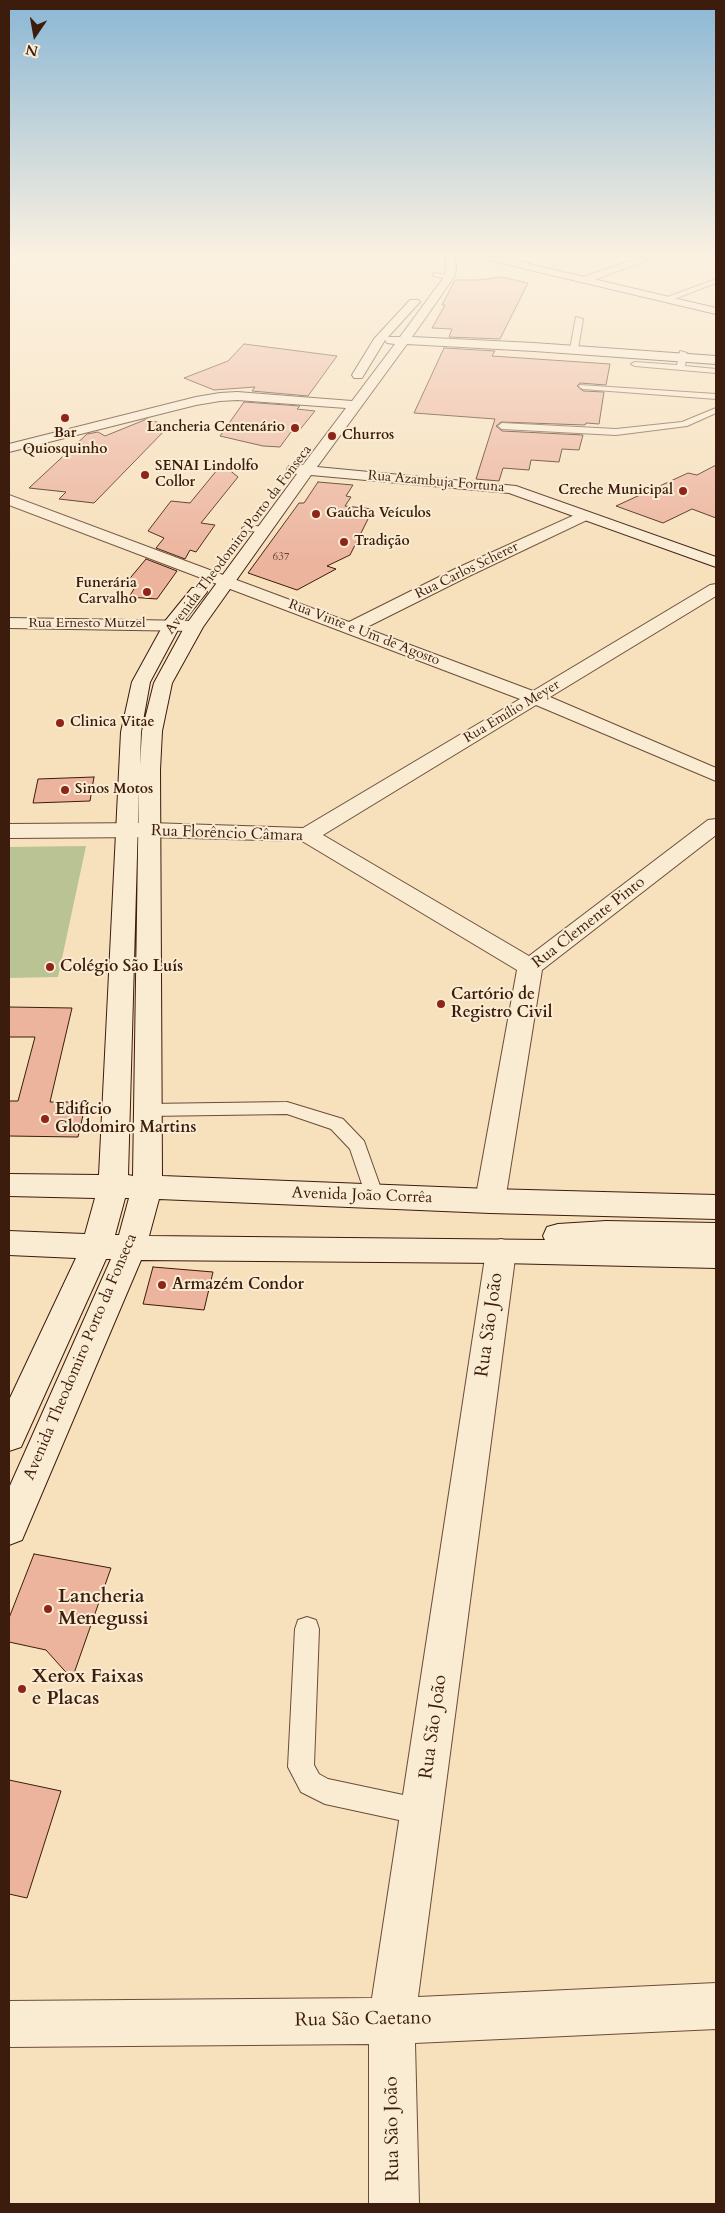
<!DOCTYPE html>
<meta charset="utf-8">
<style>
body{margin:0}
#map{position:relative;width:725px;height:2213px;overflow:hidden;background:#f7e0bc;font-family:Cardo,serif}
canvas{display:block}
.frame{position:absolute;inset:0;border:10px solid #3c1c0c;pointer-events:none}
.north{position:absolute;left:10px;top:10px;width:50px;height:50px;-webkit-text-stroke:4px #faebd3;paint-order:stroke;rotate:192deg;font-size:14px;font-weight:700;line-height:20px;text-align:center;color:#3c1c0c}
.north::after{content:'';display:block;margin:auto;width:18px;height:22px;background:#3c1c0c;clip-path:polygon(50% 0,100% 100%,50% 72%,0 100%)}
</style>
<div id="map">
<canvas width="725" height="2213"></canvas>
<div class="frame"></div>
<div class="north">N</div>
</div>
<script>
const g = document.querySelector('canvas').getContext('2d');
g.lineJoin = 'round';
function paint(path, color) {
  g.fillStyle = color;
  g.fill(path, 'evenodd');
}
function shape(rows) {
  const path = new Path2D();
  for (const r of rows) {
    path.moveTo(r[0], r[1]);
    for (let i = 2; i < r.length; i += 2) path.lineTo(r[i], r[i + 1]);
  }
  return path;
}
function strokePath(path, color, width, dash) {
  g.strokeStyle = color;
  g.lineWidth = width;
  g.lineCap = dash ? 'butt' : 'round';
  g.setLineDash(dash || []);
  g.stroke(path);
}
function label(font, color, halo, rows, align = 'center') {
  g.font = font + ' Cardo,serif';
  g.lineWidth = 4;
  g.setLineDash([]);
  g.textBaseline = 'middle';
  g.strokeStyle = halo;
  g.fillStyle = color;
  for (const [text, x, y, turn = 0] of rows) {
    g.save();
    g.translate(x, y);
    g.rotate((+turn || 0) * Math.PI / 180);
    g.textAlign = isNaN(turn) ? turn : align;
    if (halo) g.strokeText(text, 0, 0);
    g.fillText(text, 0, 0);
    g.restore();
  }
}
paint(shape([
 [86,846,58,977,9,978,9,847]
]), '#b9c393');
const building = shape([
 [501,277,528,283,500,339,449,337,452,329,432,328,445,305,442,305,455,280,479,280,501,277],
 [244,344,337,356,308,396,252,391,255,387,214,390,184,378,228,361,244,344],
 [444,348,495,351,492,356,610,364,606,385,580,383,577,386,583,391,604,392,599,424,586,423,585,425,501,422,496,426,502,431,583,435,579,450,562,449,559,462,531,460,529,470,503,468,499,481,476,479,495,419,414,413,444,348],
 [244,402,300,406,297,409,315,411,298,432,291,432,280,447,263,446,220,436,244,402],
 [147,419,169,426,94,503,59,499,66,492,29,488,87,434,98,432,105,436,147,419],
 [222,464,238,477,201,523,215,525,196,552,190,550,185,559,156,548,164,538,148,531,171,501,190,503,222,464],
 [716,465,716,518,692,509,663,523,616,506,688,473,697,475,716,465],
 [318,482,353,485,346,496,351,497,345,506,373,509,350,555,327,566,336,569,297,590,248,573,299,503,304,503,318,482],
 [146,559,177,571,157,599,129,597,137,584,126,583,146,559],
 [94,777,90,801,33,803,38,779,94,777],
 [9,1007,72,1008,50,1102,86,1102,78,1137,9,1136,9,1101,18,1101,35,1037,9,1037,9,1007],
 [153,1267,213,1272,204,1310,143,1304,153,1267],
 [34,1554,111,1568,72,1679,46,1650,9,1642,9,1618,34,1554],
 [9,1780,61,1791,27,1898,9,1894,9,1780]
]);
paint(building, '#ecb39d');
strokePath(building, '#3c1c0c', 1);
const lane = shape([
 [435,273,449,275,452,277,449,279,433,276,433,274,435,273],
 [716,279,716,283,669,301,662,299,716,279],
 [576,317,583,319,578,349,574,351,570,349,576,317],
 [680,351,687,353,685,366,716,369,716,373,635,366,631,364,635,362,677,365,680,351],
 [580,385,716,394,716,399,583,389,579,387,580,385],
 [716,408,716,413,687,426,616,435,502,429,498,426,502,423,616,429,682,422,716,408],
 [247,525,264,527,269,530,264,533,243,530,242,528,247,525],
 [287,1102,343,1119,364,1141,384,1197,382,1202,375,1204,368,1202,350,1149,331,1129,287,1114,148,1116,142,1115,139,1110,142,1105,148,1104,287,1102],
 [307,1617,316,1620,319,1629,314,1765,319,1774,328,1779,422,1799,431,1803,435,1812,431,1821,422,1825,325,1804,301,1792,288,1767,295,1629,298,1620,307,1617]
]);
const street = shape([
 [642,257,656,257,588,282,580,282,579,280,580,278,642,257],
 [9,495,349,622,455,569,579,513,589,513,592,516,589,519,467,577,365,628,533,691,710,585,716,584,716,596,550,697,716,768,716,781,536,705,323,835,529,956,708,820,716,819,716,835,542,970,505,1201,500,1209,490,1213,480,1209,475,1201,517,970,302,841,150,837,9,838,9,824,150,823,303,828,520,699,9,505,9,495],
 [9,618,194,621,200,622,203,626,200,630,194,631,9,628,9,618],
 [501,1239,512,1242,516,1251,418,1997,716,1983,716,2029,415,2043,419,2204,369,2204,369,2044,9,2047,9,2001,372,1998,486,1251,490,1242,501,1239]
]);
const secondary = shape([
 [445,257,455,257,456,270,454,277,412,337,534,343,716,356,716,364,534,351,407,344,317,467,516,486,716,557,716,567,509,493,311,475,203,627,172,683,162,731,160,770,162,1176,490,1189,716,1195,716,1219,490,1213,159,1199,149,1236,545,1240,543,1236,547,1227,558,1224,606,1221,716,1223,716,1268,501,1263,141,1260,22,1540,9,1545,9,1488,111,1259,106,1259,21,1447,9,1451,9,1400,76,1258,9,1255,9,1231,85,1234,95,1198,9,1196,9,1174,99,1175,121,732,132,682,166,620,192,588,204,588,207,592,180,626,150,682,141,732,140,765,142,731,154,683,185,626,297,474,289,472,287,469,289,466,303,465,346,408,237,400,220,401,196,405,9,452,9,444,196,397,220,393,237,392,352,401,395,344,387,343,385,340,362,378,354,378,352,375,374,339,410,300,418,300,420,302,418,304,388,337,400,337,444,277,446,270,445,257],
 [139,784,133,1176,128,1175,139,784],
 [125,1198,129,1198,119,1235,115,1235,125,1198],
 [483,257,500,257,716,308,716,314,488,260,483,257]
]);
strokePath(lane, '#6b4d38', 2);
strokePath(street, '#6b4d38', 2);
strokePath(secondary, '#3c1c0c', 2);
paint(lane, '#faebd3');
paint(street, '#faebd3');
paint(secondary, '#faebd3');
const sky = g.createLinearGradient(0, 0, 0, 567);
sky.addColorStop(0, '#8bb7d5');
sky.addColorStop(0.45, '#fbf1e1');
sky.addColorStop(1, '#fbf1e100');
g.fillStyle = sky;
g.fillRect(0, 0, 725, 567);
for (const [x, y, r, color] of [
 [65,418,5,"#8f2418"],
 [295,428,5,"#8f2418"],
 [332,436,5,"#8f2418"],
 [145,475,5,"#8f2418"],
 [683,491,5,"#8f2418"],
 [316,514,5,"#8f2418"],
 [344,542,5,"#8f2418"],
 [147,592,5,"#8f2418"],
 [60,723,5,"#8f2418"],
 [65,790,5,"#8f2418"],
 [50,967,5,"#8f2418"],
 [441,1004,5,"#8f2418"],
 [45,1119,5,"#8f2418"],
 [162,1285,5,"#8f2418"],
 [48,1609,5,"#8f2418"],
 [22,1689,5,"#8f2418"]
]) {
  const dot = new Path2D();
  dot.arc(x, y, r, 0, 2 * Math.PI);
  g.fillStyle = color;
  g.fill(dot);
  strokePath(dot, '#faebd3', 2);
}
label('11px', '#684230', null, [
 ["637",281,557]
]);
label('bold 14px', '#3c1c0c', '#faebd3', [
 ["Lancheria Centenário",285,428,"right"],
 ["Bar",65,434,"center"],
 ["Quiosquinho",65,450,"center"],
 ["Churros",342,436],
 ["SENAI Lindolfo",155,467],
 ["Collor",155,483],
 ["Creche Municipal",673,491,"right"],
 ["Gaúcha Veículos",326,514],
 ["Tradição",354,542],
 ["Funerária",137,584,"right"],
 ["Carvalho",137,600,"right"],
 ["Clinica Vitae",70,723],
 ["Sinos Motos",75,790]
], 'left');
label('14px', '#3c1c0c', '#faebd3', [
 ["Rua Azambuja Fortuna",436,482,5],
 ["Avenida Theodomiro Porto da Fonseca",239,540,-53],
 ["Rua Carlos Scherer",467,571,-26],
 ["Rua Ernesto Mutzel",87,624],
 ["Rua Vinte e Um de Agosto",364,633,21],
 ["Rua Emílio Meyer",512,712,-31]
]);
label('16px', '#3c1c0c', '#faebd3', [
 ["Rua Florêncio Câmara",227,834,2],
 ["Rua Clemente Pinto",589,923,-38],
 ["Avenida João Corrêa",362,1196,2],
 ["Avenida Theodomiro Porto da Fonseca",81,1357,-67]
]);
label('bold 16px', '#3c1c0c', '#faebd3', [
 ["Colégio São Luís",60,967],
 ["Cartório de",451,995],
 ["Registro Civil",451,1013],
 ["Edifício",55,1110],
 ["Glodomiro Martins",55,1128],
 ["Armazém Condor",172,1285]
], 'left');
label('19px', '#3c1c0c', '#faebd3', [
 ["Rua São João",490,1325,-82],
 ["Rua São João",434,1727,-82],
 ["Rua São Caetano",363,2020,-1],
 ["Rua São João",393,2129,-91]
]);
label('bold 19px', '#3c1c0c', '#faebd3', [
 ["Lancheria",58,1598],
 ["Menegussi",58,1620],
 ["Xerox Faixas",32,1678],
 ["e Placas",32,1700]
], 'left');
</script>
